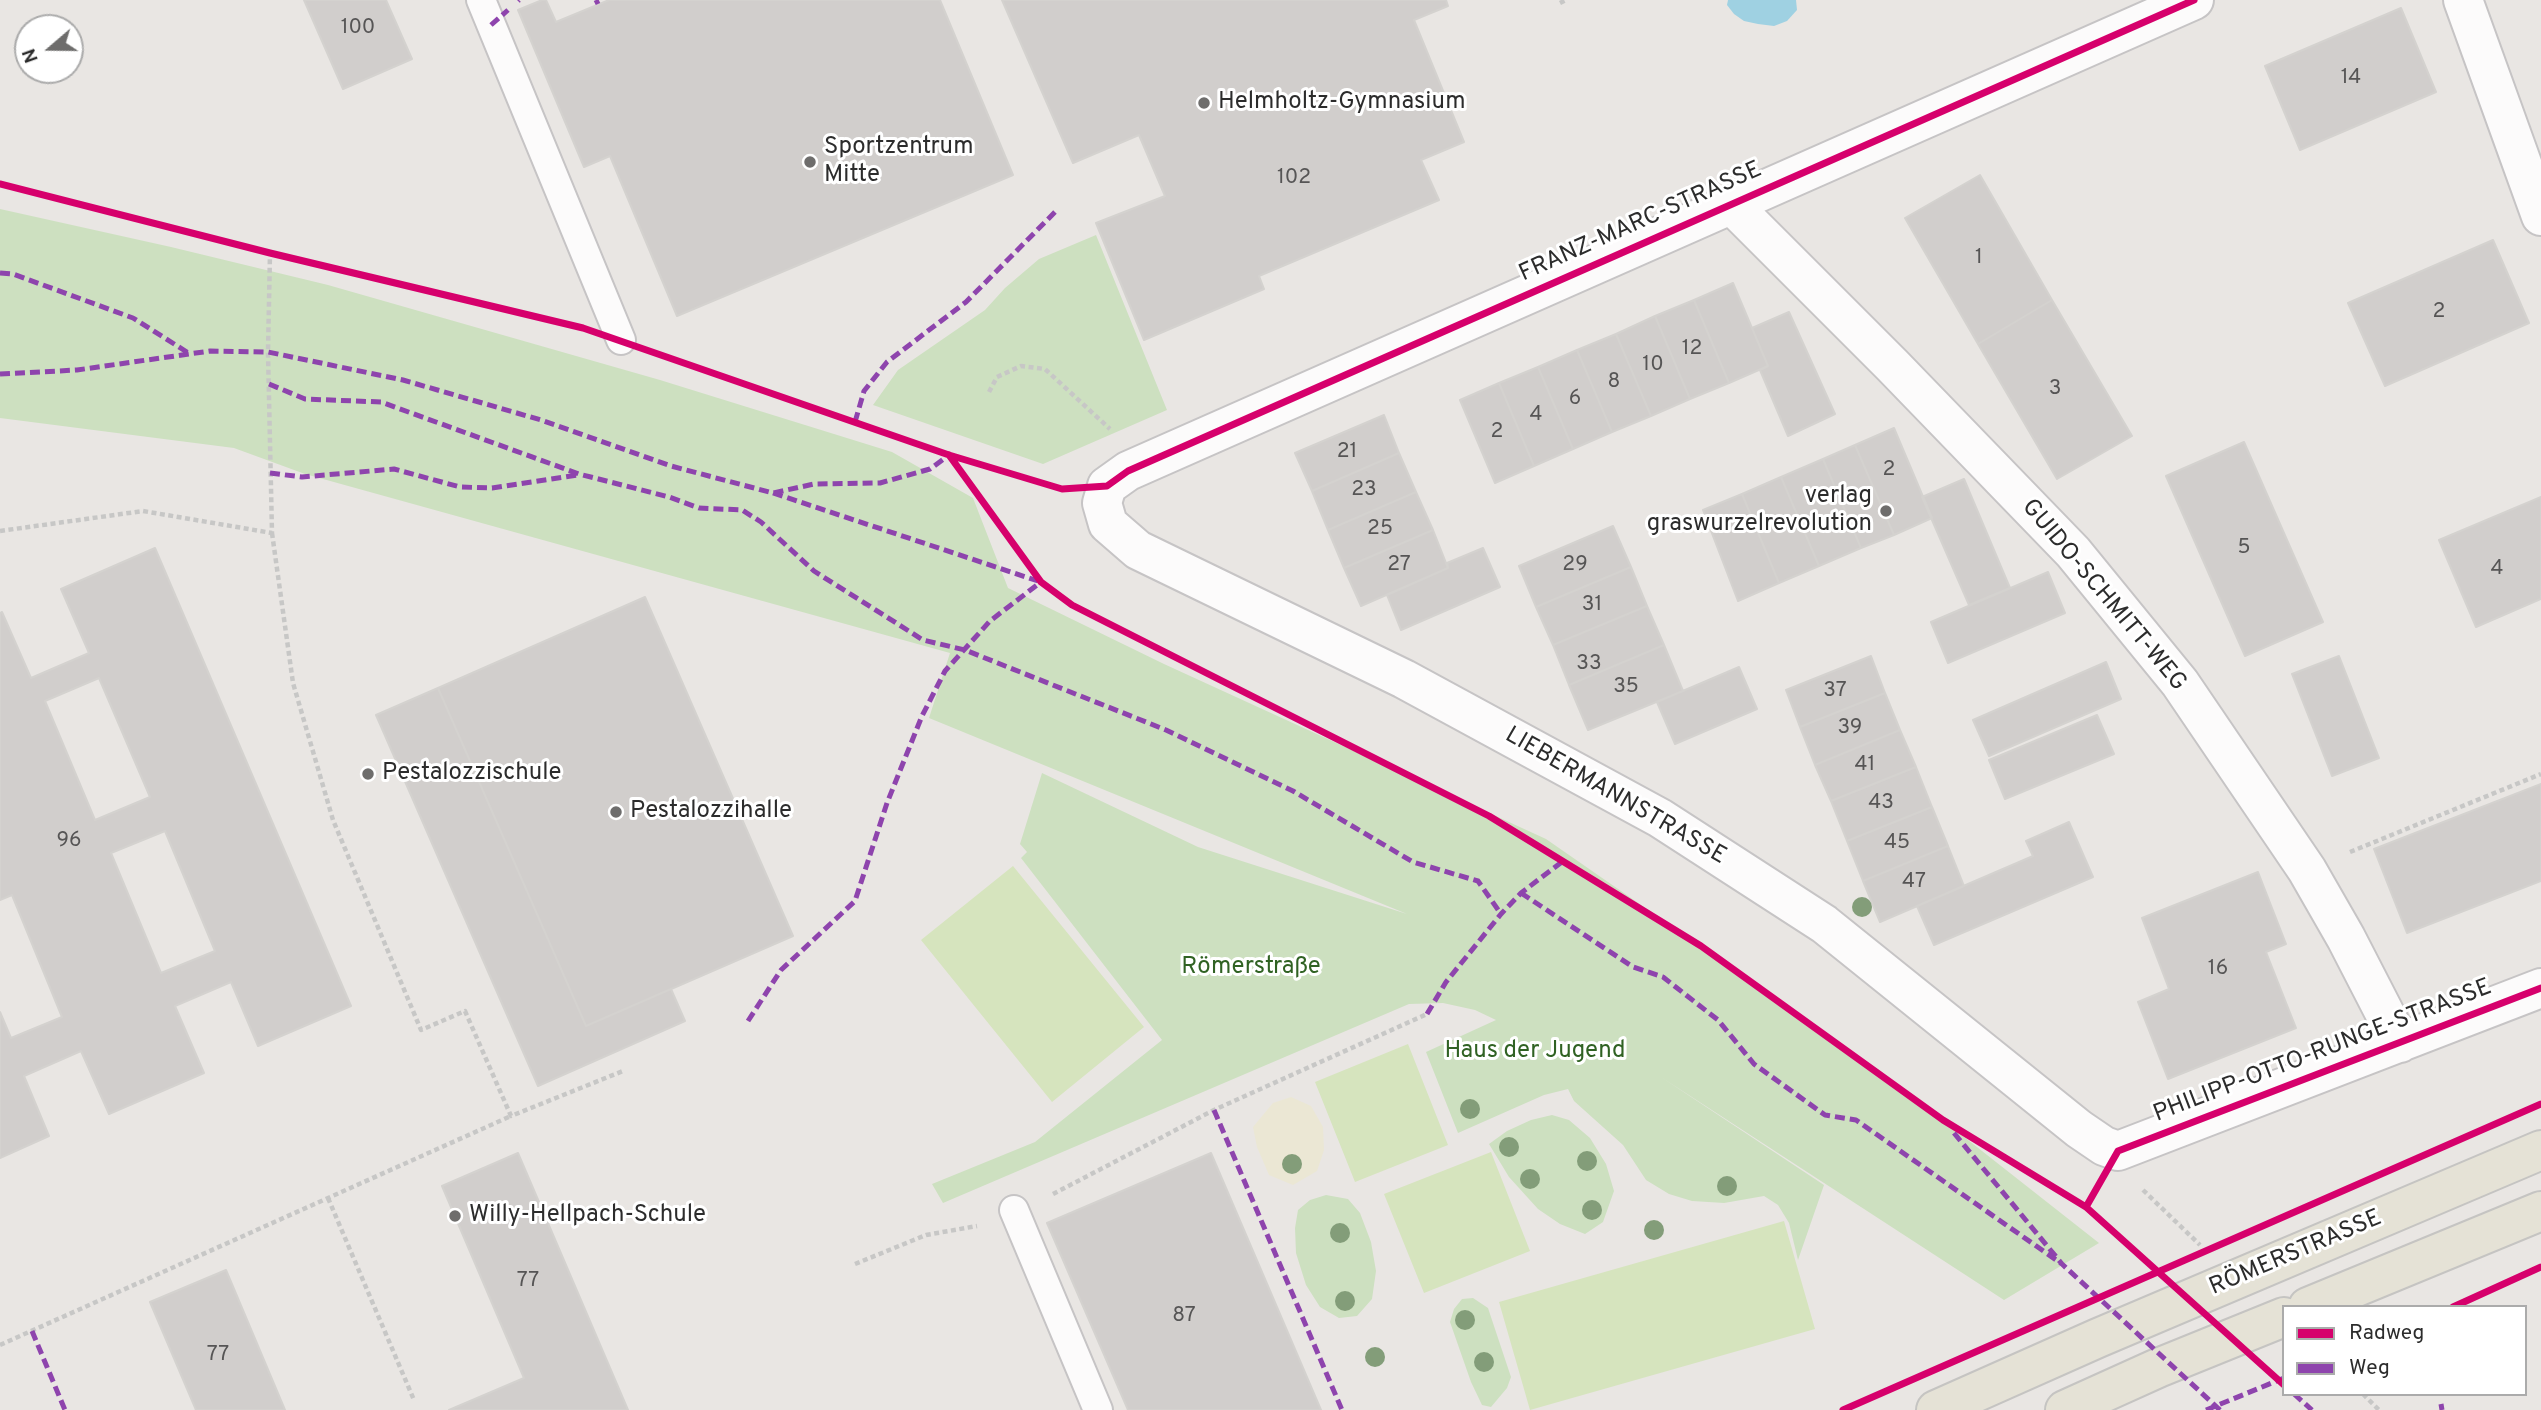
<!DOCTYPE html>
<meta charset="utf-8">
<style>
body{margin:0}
#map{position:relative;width:2541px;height:1410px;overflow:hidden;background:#e9e6e3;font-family:Overpass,sans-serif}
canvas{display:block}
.legend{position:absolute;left:2282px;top:1305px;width:245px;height:91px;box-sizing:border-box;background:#fff;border:2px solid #ababab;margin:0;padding:9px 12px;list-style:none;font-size:21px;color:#2c2c2c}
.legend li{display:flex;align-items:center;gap:14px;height:35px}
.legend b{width:35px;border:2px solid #ababab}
.north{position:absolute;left:14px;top:14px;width:70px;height:70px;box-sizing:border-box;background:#fff;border:2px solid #ababab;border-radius:50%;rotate:250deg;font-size:19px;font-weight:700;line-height:28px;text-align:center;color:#2c2c2c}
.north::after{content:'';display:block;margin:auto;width:24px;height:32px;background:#6e6d6c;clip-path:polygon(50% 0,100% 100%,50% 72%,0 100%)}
</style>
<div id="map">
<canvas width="2541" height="1410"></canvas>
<ul class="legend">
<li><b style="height:9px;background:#d6006c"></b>Radweg</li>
<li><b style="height:9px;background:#8e44ad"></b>Weg</li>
</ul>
<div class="north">N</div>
</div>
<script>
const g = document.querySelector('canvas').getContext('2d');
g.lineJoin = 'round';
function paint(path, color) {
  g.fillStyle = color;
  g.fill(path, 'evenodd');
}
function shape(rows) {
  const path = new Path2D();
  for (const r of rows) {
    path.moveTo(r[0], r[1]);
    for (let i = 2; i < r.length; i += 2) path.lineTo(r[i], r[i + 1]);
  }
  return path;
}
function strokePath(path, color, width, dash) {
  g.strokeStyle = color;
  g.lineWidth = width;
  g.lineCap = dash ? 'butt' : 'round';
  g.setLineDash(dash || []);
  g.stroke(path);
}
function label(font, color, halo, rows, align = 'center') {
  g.font = font + ' Overpass,sans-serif';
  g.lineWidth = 6;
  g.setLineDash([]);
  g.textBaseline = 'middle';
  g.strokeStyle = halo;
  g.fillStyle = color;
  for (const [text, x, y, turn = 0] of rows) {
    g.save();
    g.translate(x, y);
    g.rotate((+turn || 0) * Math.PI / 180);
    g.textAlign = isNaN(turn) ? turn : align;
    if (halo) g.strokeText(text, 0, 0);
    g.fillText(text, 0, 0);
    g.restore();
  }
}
paint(shape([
 [0,209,171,247,328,285,660,380,892,452,973,498,1008,588,1164,664,1546,839,1879,1070,2099,1243,2004,1300,1661,1077,1824,1185,1798,1260,1789,1223,1778,1205,1764,1196,1724,1203,1692,1201,1669,1194,1646,1180,1623,1145,1574,1101,1568,1089,1544,1095,1458,1133,1426,1052,1496,1020,1475,1010,1443,1003,1409,1004,943,1203,932,1184,1035,1142,1162,1040,1021,858,1027,852,1020,844,1042,773,1198,847,1407,914,929,718,950,653,305,474,234,448,0,418],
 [1096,235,1167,410,1043,464,873,405,898,370,985,310,1005,288,1039,259],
 [1552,1115,1569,1120,1590,1138,1606,1164,1614,1191,1603,1222,1585,1234,1560,1224,1538,1209,1509,1177,1489,1144,1507,1131,1531,1120],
 [1326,1195,1348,1199,1360,1213,1371,1242,1376,1271,1372,1299,1357,1316,1339,1318,1320,1307,1306,1285,1296,1253,1295,1228,1298,1210,1310,1200],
 [1473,1298,1488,1308,1511,1377,1507,1388,1491,1407,1482,1405,1471,1382,1450,1322,1454,1309,1462,1299]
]), '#cde0c0');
paint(shape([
 [1291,1097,1311,1106,1323,1127,1324,1150,1317,1171,1293,1185,1269,1175,1257,1147,1253,1127,1273,1103]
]), '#ebe7d4');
paint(shape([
 [1013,866,1144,1027,1052,1102,921,940],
 [1408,1044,1448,1145,1355,1182,1315,1082],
 [1491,1152,1530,1251,1424,1293,1384,1194],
 [1784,1221,1815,1329,1530,1410,1499,1302]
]), '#d6e4be');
paint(shape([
 [1728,0,1796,0,1797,10,1787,21,1774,26,1758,24,1744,21,1734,14,1727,5]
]), '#9fd1e2');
const building = shape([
 [304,0,386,0,412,59,343,89,304,0],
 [542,0,546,0,556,22,609,0,940,0,1013,175,677,316,610,156,584,167,518,10,542,0],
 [1002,0,1446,0,1448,6,1414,20,1464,142,1421,160,1439,200,1259,276,1264,289,1144,340,1096,223,1165,196,1139,135,1073,163,1002,0],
 [2401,8,2436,92,2300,150,2265,66,2401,8],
 [1980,175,2052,300,1978,344,1905,218,1980,175],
 [2493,240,2529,323,2385,386,2348,303,2493,240],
 [1733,283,1768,366,1729,383,1694,300,1733,283],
 [1694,300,1729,383,1690,399,1655,316,1694,300],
 [2052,300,2132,436,2057,479,1978,344,2052,300],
 [1789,312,1835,414,1788,436,1760,370,1768,366,1752,328,1789,312],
 [1655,316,1690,399,1651,416,1616,334,1655,316],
 [1616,334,1651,416,1612,432,1577,350,1616,334],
 [1577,350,1612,432,1573,449,1538,367,1577,350],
 [1538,367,1573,449,1534,466,1499,383,1538,367],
 [1499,383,1534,466,1495,483,1460,400,1499,383],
 [1384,415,1399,453,1312,491,1295,453,1384,415],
 [1894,428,1932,518,1894,535,1855,445,1894,428],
 [2244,442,2323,622,2245,656,2166,476,2244,442],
 [1855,445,1894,535,1861,548,1823,459,1855,445],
 [1399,453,1416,492,1328,530,1312,491,1399,453],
 [1823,459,1861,548,1819,566,1781,477,1823,459],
 [1781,477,1819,566,1779,583,1742,494,1781,477],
 [1964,479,2010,588,1969,605,1922,497,1964,479],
 [1416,492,1433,530,1344,568,1328,530,1416,492],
 [1742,494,1779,583,1738,601,1703,510,1742,494],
 [2541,497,2541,599,2476,627,2439,540,2541,497],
 [1613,526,1631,567,1536,607,1519,566,1613,526],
 [1433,530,1448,568,1361,606,1344,568,1433,530],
 [155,548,351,1006,258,1046,231,982,175,1006,204,1073,109,1114,81,1051,24,1076,49,1136,0,1158,0,1012,11,1038,62,1017,12,895,0,900,0,613,2,612,31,678,89,653,61,589,155,548],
 [99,678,150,797,95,820,45,701,99,678],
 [165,831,215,951,161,973,111,853,165,831],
 [1483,548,1500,587,1401,630,1387,595,1448,568,1447,563,1483,548],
 [1631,567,1647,606,1553,645,1536,607,1631,567],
 [2048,572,2065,613,1948,663,1931,622,2048,572],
 [645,597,793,936,586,1026,438,688,645,597],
 [1647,606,1664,645,1569,685,1553,645,1647,606],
 [1664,645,1683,691,1588,730,1569,685,1664,645],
 [1871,656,1885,693,1800,727,1786,690,1871,656],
 [2339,656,2379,758,2332,776,2292,674,2339,656],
 [2106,662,2121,699,1989,756,1973,720,2106,662],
 [1739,667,1757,709,1675,744,1657,702,1739,667],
 [438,688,586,1026,671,989,685,1021,538,1086,376,715,438,688],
 [1885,693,1900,730,1815,765,1800,727,1885,693],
 [2097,715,2114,754,2005,799,1989,760,2097,715],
 [1900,730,1916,767,1831,801,1815,765,1900,730],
 [1916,767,1932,807,1847,841,1831,801,1916,767],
 [2541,784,2541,881,2407,933,2374,849,2541,784],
 [1932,807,1948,846,1863,881,1847,841,1932,807],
 [2069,822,2093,877,1934,945,1917,906,2033,856,2026,841,2069,822],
 [1948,846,1964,886,1880,922,1863,881,1948,846],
 [2258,872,2286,944,2266,952,2296,1028,2168,1079,2138,1002,2169,989,2142,918,2258,872],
 [518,1153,628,1410,449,1410,524,1378,442,1186,518,1153],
 [1211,1153,1321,1410,1128,1410,1047,1223,1211,1153],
 [226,1270,285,1410,196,1410,150,1302,226,1270]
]);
paint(building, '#d1cecc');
strokePath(building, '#d4d2cf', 2);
const lane = shape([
 [481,0,621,340],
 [1014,1210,1098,1410]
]);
const street = shape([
 [2194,0,1128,471,1107,486,1102,503,1108,524,1138,550,1404,679,1660,818,1824,924,2079,1129,2104,1146,2118,1151,2541,988],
 [2463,0,2541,216],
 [1732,205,1892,365,2073,552,2180,683,2307,870,2346,938,2400,1043]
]);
const primary = shape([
 [2308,1307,2541,1211],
 [1936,1410,2098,1338,2541,1150],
 [2065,1410,2158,1368,2284,1317]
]);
strokePath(lane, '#c6c4c5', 32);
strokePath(street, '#c6c4c5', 42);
strokePath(primary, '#c5c4c2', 42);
strokePath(shape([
 [1560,3,1566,0],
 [989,392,997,377,1021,366,1045,369,1110,429],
 [0,531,143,511,272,533,268,352,270,253],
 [272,533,293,683,333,820,421,1030,465,1011,511,1116,623,1071],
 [2350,852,2541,774],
 [2143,1190,2200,1245],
 [1053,1194,1214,1110,1427,1014],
 [328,1198,414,1400],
 [855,1264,926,1235,977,1226],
 [0,1345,511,1116],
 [2363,1394,2379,1410]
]), '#c7c7c6', 4.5, [5, 3.5]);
strokePath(lane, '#fcfbfb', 28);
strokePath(street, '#fcfbfb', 38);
strokePath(primary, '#e5e2d6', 38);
strokePath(shape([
 [596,0,598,4],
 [518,1,519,0],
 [491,25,508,10],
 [0,273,13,274,133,318,190,354],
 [0,374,77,370,210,351,268,352,403,380,541,420,671,466,773,493,814,484,880,483,930,469,949,455],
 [269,384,305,399,381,402,579,474,669,497,699,508,742,510,761,522,814,571,923,640,965,650,1166,730,1293,791,1413,862,1478,881,1501,914],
 [855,422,864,391,887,362,966,302,1057,210],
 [270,473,302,477,394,469,460,487,492,488,578,475],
 [773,493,1038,581],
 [1521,893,1633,967,1663,977,1718,1020,1754,1064,1825,1115,1856,1120,2062,1264],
 [1427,1014,1446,982,1501,914,1521,893,1563,861],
 [748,1021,781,970,855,901,887,803,922,716,945,671,990,621,1041,582],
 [1214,1110,1342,1410],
 [1954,1133,2062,1264,2220,1410],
 [32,1331,65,1410],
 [2294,1394,2312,1410],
 [2441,1404,2442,1410],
 [2206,1410,2284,1378]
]), '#8e44ad', 5, [10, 5]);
strokePath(shape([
 [0,184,270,253,583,328,949,455,1062,489,1107,486,1128,471,2194,0],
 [949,455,1041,582,1072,605,1489,816,1701,946,1943,1120,2086,1207,2284,1385],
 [2086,1207,2118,1151,2541,988],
 [2453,1307,2541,1267],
 [1843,1410,2541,1104]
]), '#d6006c', 7);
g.fillStyle = '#839d79';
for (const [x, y] of [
 [1862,907],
 [1470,1109],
 [1509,1147],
 [1587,1161],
 [1292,1164],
 [1530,1179],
 [1727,1186],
 [1592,1210],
 [1654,1230],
 [1340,1233],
 [1345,1301],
 [1465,1320],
 [1375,1357],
 [1484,1362]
]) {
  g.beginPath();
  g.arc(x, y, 10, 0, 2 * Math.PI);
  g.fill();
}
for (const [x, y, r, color] of [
 [1204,103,7,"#6e6d6c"],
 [810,162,7,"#6e6d6c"],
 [1886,511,7,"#6e6d6c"],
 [368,774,7,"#6e6d6c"],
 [616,812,7,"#6e6d6c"],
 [455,1216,7,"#6e6d6c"]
]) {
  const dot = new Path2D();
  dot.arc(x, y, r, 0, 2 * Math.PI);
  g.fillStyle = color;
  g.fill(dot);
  strokePath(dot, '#fff', 2.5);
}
label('21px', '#565555', null, [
 ["100",358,29],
 ["14",2351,79],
 ["102",1294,179],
 ["1",1979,259],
 ["2",2439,313],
 ["12",1692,350],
 ["10",1653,366],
 ["8",1614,383],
 ["3",2055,390],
 ["6",1575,400],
 ["4",1536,416],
 ["2",1497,433],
 ["21",1347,453],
 ["2",1889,471],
 ["23",1364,491],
 ["25",1380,530],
 ["5",2244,549],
 ["27",1399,566],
 ["29",1575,566],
 ["4",2497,570],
 ["31",1592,606],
 ["33",1589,665],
 ["35",1626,688],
 ["37",1835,692],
 ["39",1850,729],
 ["41",1865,766],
 ["43",1881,804],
 ["96",69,842],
 ["45",1897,844],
 ["47",1914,883],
 ["16",2218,970],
 ["77",528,1282],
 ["87",1184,1317],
 ["77",218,1356]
]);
label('24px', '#2c2c2c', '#fff', [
 ["Helmholtz-Gymnasium",1218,103],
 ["Sportzentrum",824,148],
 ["Mitte",824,176],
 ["verlag",1872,497,"right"],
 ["graswurzelrevolution",1872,525,"right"],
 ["Pestalozzischule",382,774],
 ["Pestalozzihalle",630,812],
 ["Willy-Hellpach-Schule",469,1216]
], 'left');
label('24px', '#2c2c2c', '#fff', [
 ["FRANZ-MARC-STRASSE",1641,223,-24],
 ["GUIDO-SCHMITT-WEG",2103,596,50],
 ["LIEBERMANNSTRASSE",1615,797,30],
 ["PHILIPP-OTTO-RUNGE-STRASSE",2323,1052,-21],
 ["RÖMERSTRASSE",2296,1254,-23]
]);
label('24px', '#306223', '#fff', [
 ["Römerstraße",1251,968],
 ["Haus der Jugend",1535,1052]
]);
</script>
